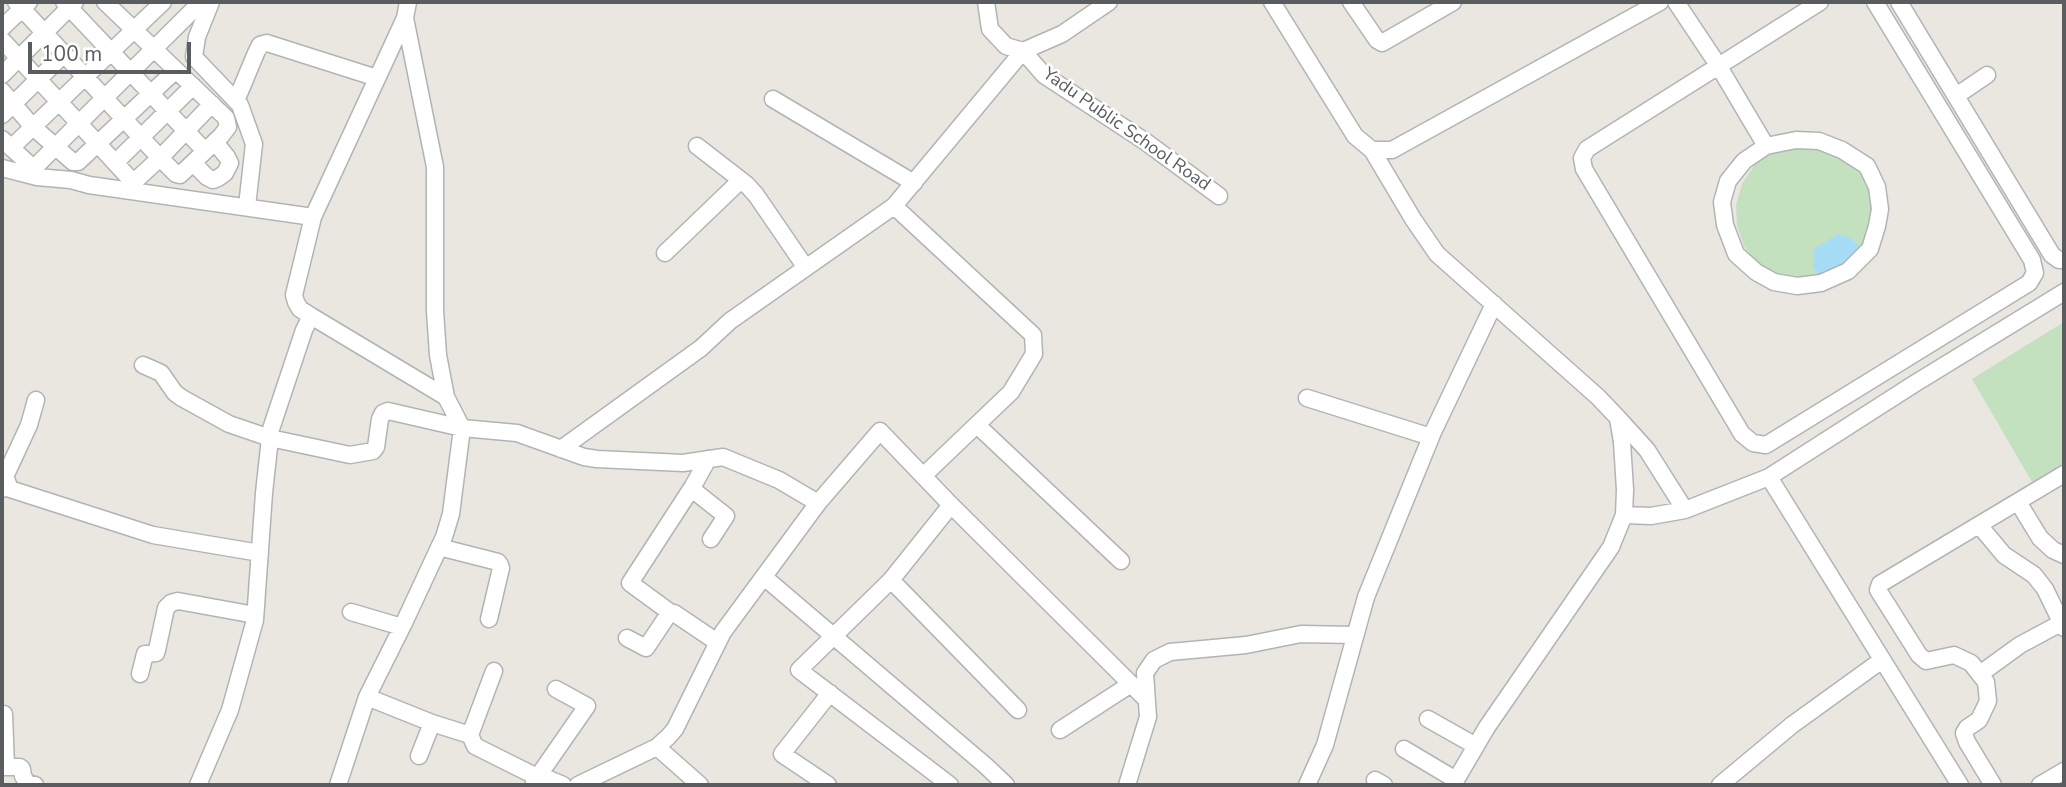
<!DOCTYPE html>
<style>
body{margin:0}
#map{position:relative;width:2066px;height:787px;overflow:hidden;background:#eae7e1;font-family:"Nunito Sans",sans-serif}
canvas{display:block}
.frame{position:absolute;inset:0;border:4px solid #595d60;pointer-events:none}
.scale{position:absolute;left:28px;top:42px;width:163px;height:32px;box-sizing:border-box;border:4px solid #595d60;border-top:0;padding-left:9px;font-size:21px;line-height:24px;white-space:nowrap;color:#595d60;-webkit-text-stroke:5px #fff;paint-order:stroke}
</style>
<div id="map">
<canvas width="2066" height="787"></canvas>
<div class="frame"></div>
<div class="scale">100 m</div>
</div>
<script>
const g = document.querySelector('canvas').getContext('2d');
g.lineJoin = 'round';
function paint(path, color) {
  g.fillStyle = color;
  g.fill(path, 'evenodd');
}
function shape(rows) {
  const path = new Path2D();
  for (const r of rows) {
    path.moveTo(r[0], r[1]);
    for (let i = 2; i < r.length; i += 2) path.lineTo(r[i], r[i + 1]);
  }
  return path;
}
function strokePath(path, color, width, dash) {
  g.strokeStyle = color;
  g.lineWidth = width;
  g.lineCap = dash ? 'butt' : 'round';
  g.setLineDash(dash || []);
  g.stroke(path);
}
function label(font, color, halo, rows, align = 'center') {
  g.font = font + ' "Nunito Sans",sans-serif';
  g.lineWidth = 5;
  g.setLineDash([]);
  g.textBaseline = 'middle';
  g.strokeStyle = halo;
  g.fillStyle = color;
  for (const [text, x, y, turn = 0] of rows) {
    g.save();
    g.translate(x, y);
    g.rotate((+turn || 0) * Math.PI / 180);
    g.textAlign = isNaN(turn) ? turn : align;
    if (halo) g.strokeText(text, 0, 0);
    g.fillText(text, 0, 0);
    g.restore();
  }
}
paint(shape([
 [1818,142,1859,163,1878,205,1869,249,1816,283,1774,276,1757,264,1744,246,1737,226,1736,205,1742,184,1755,164,1773,150],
 [2064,322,2064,463,2032,482,1972,379]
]), '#c3e0bf');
paint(shape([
 [1838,234,1849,237,1861,248,1848,265,1820,278,1813,267,1814,249]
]), '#a6dcf5');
const minor = shape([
 [16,2,160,158,176,174,180,175,221,136,228,127,226,118,105,2],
 [64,2,205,151],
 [211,2,197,37,194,57,240,105,254,144,247,206],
 [986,2,990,29,1006,46,1023,51,1044,75,1146,142,1219,196],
 [1272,2,1355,136,1372,150,1392,150,1660,2],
 [1351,2,1377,40,1382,43,1453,2],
 [1676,2,1718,65,1766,146,1744,161,1728,181,1722,202,1725,225,1736,254,1756,272,1774,282,1797,286,1821,283,1848,271,1870,249,1877,226,1880,209,1877,187,1867,166,1842,150,1819,141,1796,140,1766,146],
 [1820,2,1587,149,1582,158,1584,169,1742,434,1753,443,1766,445,2029,283,2035,273,2032,260,1875,2],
 [1899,2,2052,255,2059,260,2064,260],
 [2,28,29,2],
 [2,40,132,181,136,180,160,158,212,104],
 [2,75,75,2],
 [2,91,33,127,73,162,78,162,176,70],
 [1956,96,1987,75],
 [773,99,914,183],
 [236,101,256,53,260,45,267,43,377,78],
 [2,115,64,54],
 [2,139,32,167,35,167,201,2],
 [697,146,746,184,756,195,806,268],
 [11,148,163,2],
 [1372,150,1413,219,1437,254,1598,397,1618,418,1622,442,1625,490,1624,515,1611,547,1487,727,1453,785],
 [115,163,193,86],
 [193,163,207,177,213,180,218,178,225,173,230,163,227,157,215,142],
 [2,168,37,177,71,180,89,185,313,217,405,18],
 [894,206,1033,335,1034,354,1011,392,923,476],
 [665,253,741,180],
 [311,316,446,397],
 [143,365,161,373,175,393,182,398,229,424,270,438,350,455,373,451,376,447,380,419,383,413,388,411,462,428,517,433,584,457,597,459,683,463,723,457,779,480,818,503,880,431,951,505,1147,700],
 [1307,398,1431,437],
 [1618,418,1647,450,1685,510],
 [977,425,1121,561],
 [561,449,701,348,730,321,894,206,1023,51,1062,34,1109,2],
 [708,459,693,486,693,490,726,516,711,539],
 [1769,477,1960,785],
 [2,478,7,481,10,489,153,535,260,553],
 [2,489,4,479,29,425,36,400],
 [2018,502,2040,538,2053,550,2064,555],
 [1624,515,1651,516,1685,510,1769,477,1914,384,2064,292],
 [1979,525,2004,555,2034,575,2045,589,2064,628],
 [439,547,498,562,500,565,501,568,489,619],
 [764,577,986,766,1006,785],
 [891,580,1018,710],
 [351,612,402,627],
 [671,613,630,583,693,486],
 [627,638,646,648,668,615,674,613,717,642],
 [140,674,145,654,156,653,157,650,166,608,171,603,178,601,255,615],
 [1980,674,2020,645,2061,623],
 [367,697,432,723,470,735,475,746,533,775,539,775,587,706,556,689],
 [1428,719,1476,746],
 [1060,730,1131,684],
 [470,735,494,671],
 [657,747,700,785],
 [1404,749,1456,780],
 [419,756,432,723],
 [2,767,6,767,4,714],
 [6,767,20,767,22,769,23,776,27,783,35,785],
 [1375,780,1384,785],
 [534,783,539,775,563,785],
 [198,785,230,710,255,620,264,493,271,429,304,330,311,316,300,309,296,302,294,295,313,217],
 [338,785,367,697,403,625,444,537,451,514,462,428,446,397,438,355,435,311,435,167,405,18,408,2],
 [578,785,657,747,668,737,675,729,723,632,818,503],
 [828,785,782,754,830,693],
 [950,785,799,670,891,580,951,505],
 [1127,785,1148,717,1145,673,1154,660,1170,652,1246,645,1301,634,1355,635],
 [1307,785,1325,745,1366,597,1433,432,1494,304],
 [1720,785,1792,725,1882,660],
 [1993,785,1967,742,1964,733,1967,728,1979,720,1988,701,1986,682,1971,663,1954,655,1926,661,1919,655,1878,590,1880,584,2064,474],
 [2040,785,2064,771]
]);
strokePath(minor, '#b1b4b7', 19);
strokePath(minor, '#fff', 16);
label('18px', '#595d60', '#fff', [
 ["Yadu Public School Road",1126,130,35]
]);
</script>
